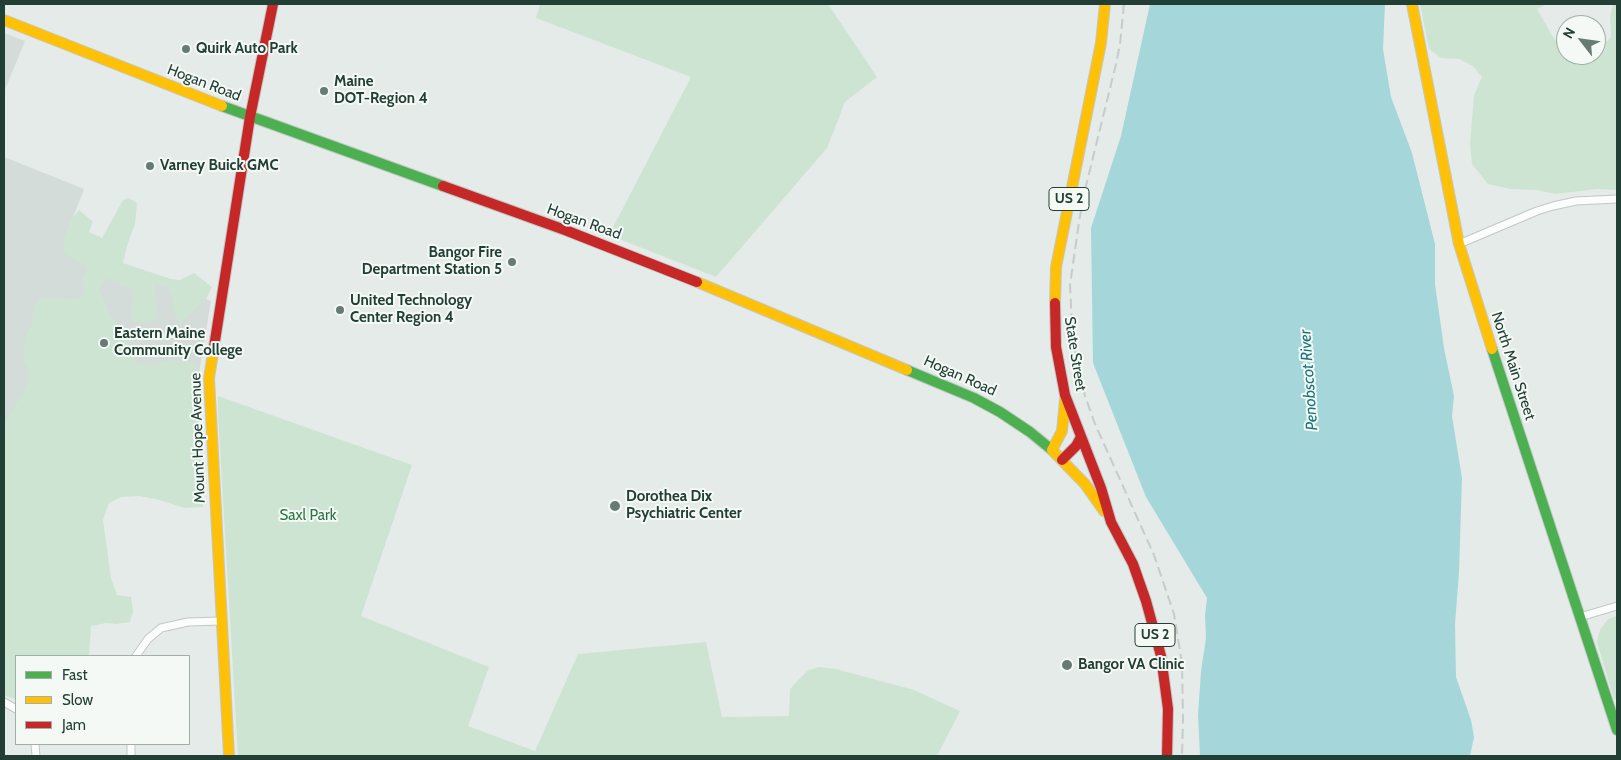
<!DOCTYPE html>
<style>
body{margin:0}
#map{position:relative;width:1621px;height:760px;overflow:hidden;background:#e5ebe8;font-family:Cabin,sans-serif}
canvas{display:block}
.frame{position:absolute;inset:0;border:5px solid #223f35;pointer-events:none}
.legend{position:absolute;left:15px;top:655px;width:175px;height:90px;box-sizing:border-box;background:#f4f9f6;border:1px solid #a0afa9;margin:0;padding:6px 9px;list-style:none;font-size:15px;color:#223f35}
.legend li{display:flex;align-items:center;gap:10px;height:25px}
.legend b{width:25px;border:1px solid #a0afa9}
.north{position:absolute;left:1556px;top:15px;width:50px;height:50px;box-sizing:border-box;background:#f4f9f6;border:1px solid #a0afa9;border-radius:50%;rotate:300deg;font-size:14px;font-weight:700;line-height:20px;text-align:center;color:#223f35}
.north::after{content:'';display:block;margin:auto;width:18px;height:22px;background:#667b74;clip-path:polygon(50% 0,100% 100%,50% 72%,0 100%)}
</style>
<div id="map">
<canvas width="1621" height="760"></canvas>
<div class="frame"></div>
<ul class="legend">
<li><b style="height:6px;background:#4caf50"></b>Fast</li>
<li><b style="height:6px;background:#ffc107"></b>Slow</li>
<li><b style="height:6px;background:#c62828"></b>Jam</li>
</ul>
<div class="north">N</div>
</div>
<script>
const g = document.querySelector('canvas').getContext('2d');
g.lineJoin = 'round';
function paint(path, color) {
  g.fillStyle = color;
  g.fill(path, 'evenodd');
}
function shape(rows) {
  const path = new Path2D();
  for (const r of rows) {
    path.moveTo(r[0], r[1]);
    for (let i = 2; i < r.length; i += 2) path.lineTo(r[i], r[i + 1]);
  }
  return path;
}
function strokePath(path, color, width, dash) {
  g.strokeStyle = color;
  g.lineWidth = width;
  g.lineCap = dash ? 'butt' : 'round';
  g.setLineDash(dash || []);
  g.stroke(path);
}
function label(font, color, halo, rows, align = 'center') {
  g.font = font + ' Cabin,sans-serif';
  g.lineWidth = 4;
  g.setLineDash([]);
  g.textBaseline = 'middle';
  g.strokeStyle = halo;
  g.fillStyle = color;
  for (const [text, x, y, turn = 0] of rows) {
    g.save();
    g.translate(x, y);
    g.rotate((+turn || 0) * Math.PI / 180);
    g.textAlign = isNaN(turn) ? turn : align;
    if (halo) g.strokeText(text, 0, 0);
    g.fillText(text, 0, 0);
    g.restore();
  }
}
paint(shape([
 [4,33,25,41,4,92],
 [4,157,84,189,64,241,211,301,197,385,203,501,4,431]
]), '#d3dcd8');
paint(shape([
 [540,4,828,4,877,77,845,102,827,148,716,277,609,235,691,77,536,18],
 [1420,4,1547,4,1537,9,1553,37,1563,50,1566,51,1566,55,1596,55,1596,51,1599,49,1611,37,1610,17,1613,4,1617,4,1617,190,1597,189,1556,194,1536,190,1510,189,1488,184,1472,164,1470,144,1474,95,1482,77,1473,66,1459,59,1441,58,1429,49],
 [128,198,137,203,135,224,127,246,123,263,171,279,180,280,194,273,212,287,205,301,194,310,189,317,180,323,174,311,172,295,168,287,154,284,157,306,155,319,144,323,132,321,130,312,134,299,131,288,105,278,99,289,111,317,119,326,121,339,130,342,136,365,153,364,175,360,189,362,199,366,196,409,201,449,203,507,184,508,160,500,139,496,121,497,109,503,103,520,111,578,117,595,131,597,133,612,130,622,116,624,106,623,91,626,89,656,16,656,16,700,4,695,4,423,25,390,29,376,27,368,23,361,25,341,33,320,32,313,38,298,77,299,85,293,82,281,87,270,85,266,67,255,63,250,64,240,70,221,79,210,93,222,89,232,102,238,123,200],
 [218,396,412,465,361,616,489,667,468,726,535,751,578,654,706,642,722,717,789,716,790,689,807,671,818,667,836,669,914,690,960,711,937,756,238,756,218,415],
 [1617,616,1617,699,1614,699,1597,642,1600,630,1608,619]
]), '#cee4d3');
paint(shape([
 [1150,4,1385,4,1383,49,1391,97,1412,153,1435,244,1435,284,1444,348,1454,396,1452,416,1462,478,1459,573,1455,624,1456,677,1471,720,1474,737,1470,756,1200,756,1198,715,1201,671,1206,638,1205,615,1207,598,1146,497,1093,363,1091,228,1121,136]
]), '#a5d7da');
const street = shape([
 [1459,244,1537,211,1553,206,1576,201,1617,199],
 [1580,617,1617,606],
 [136,656,148,639,161,628,188,622,221,621],
 [4,702,16,709],
 [35,744,36,756],
 [131,744,131,756]
]);
const fast = shape([
 [222,106,443,186],
 [1492,349,1617,730],
 [907,370,974,398,1000,412,1030,432,1052,450]
]);
const slow = shape([
 [1412,4,1459,244,1492,349],
 [4,20,222,106],
 [697,282,907,370],
 [1055,303,1056,267,1101,43,1105,4],
 [214,347,209,378,229,756],
 [1065,400,1062,431,1052,450,1085,484,1104,511]
]);
const jam = shape([
 [443,186,565,230,697,282],
 [1055,303,1056,347,1065,395,1101,488,1111,522,1133,564,1146,601,1161,656,1168,709,1167,756],
 [214,347,250,117,273,4],
 [1062,460,1076,446,1081,437]
]);
strokePath(street, '#c2c8c5', 9);
strokePath(fast, '#c1c8c5', 12);
strokePath(slow, '#c1c8c5', 12);
strokePath(jam, '#c1c8c5', 12);
strokePath(street, '#fbfcfc', 7);
strokePath(fast, '#4caf50', 10);
strokePath(slow, '#ffc107', 10);
strokePath(jam, '#c62828', 10);
strokePath(shape([
 [1124,4,1120,44,1116,64,1084,194,1079,222,1070,285,1072,326,1077,364,1085,396,1095,424,1154,555,1174,614,1182,663,1183,720,1182,756]
]), '#c7ccca', 2, [10, 5]);
for (const [x, y, r, color] of [
 [186,49,5,"#667b74"],
 [324,91,5,"#667b74"],
 [150,166,5,"#667b74"],
 [512,262,5,"#667b74"],
 [340,310,5,"#667b74"],
 [104,343,5,"#667b74"],
 [615,506,6,"#667b74"],
 [1067,665,6,"#667b74"]
]) {
  const dot = new Path2D();
  dot.arc(x, y, r, 0, 2 * Math.PI);
  g.fillStyle = color;
  g.fill(dot);
  strokePath(dot, '#f4f9f6', 2);
}
for (const [x, y, w] of [
 [1069,199,40],
 [1155,635,40]
]) {
  const box = new Path2D();
  box.roundRect(x - w / 2, y - 11.5, w, 23, 4);
  g.fillStyle = '#f4f9f6';
  g.fill(box);
  strokePath(box, '#223f35', 1);
}
label('bold 14px', '#223f35', null, [
 ["US 2",1069,199],
 ["US 2",1155,635]
]);
label('bold 15px', '#223f35', '#f4f9f6', [
 ["Quirk Auto Park",196,49],
 ["Maine",334,82],
 ["DOT-Region 4",334,99],
 ["Varney Buick GMC",160,166],
 ["Bangor Fire",502,253,"right"],
 ["Department Station 5",502,270,"right"],
 ["United Technology",350,301],
 ["Center Region 4",350,318],
 ["Eastern Maine",114,334],
 ["Community College",114,351],
 ["Dorothea Dix",626,497],
 ["Psychiatric Center",626,514],
 ["Bangor VA Clinic",1078,665]
], 'left');
label('15px', '#223f35', '#f4f9f6', [
 ["Hogan Road",204,83,21],
 ["Hogan Road",584,222,20],
 ["State Street",1075,354,81],
 ["North Main Street",1513,366,72],
 ["Hogan Road",960,376,24],
 ["Mount Hope Avenue",198,438,-92]
]);
label('15px', '#2b7743', '#f4f9f6', [
 ["Saxl Park",308,516]
]);
label('italic 16px', '#1a747d', '#f4f9f6', [
 ["Penobscot River",1309,380,-94]
]);
</script>
